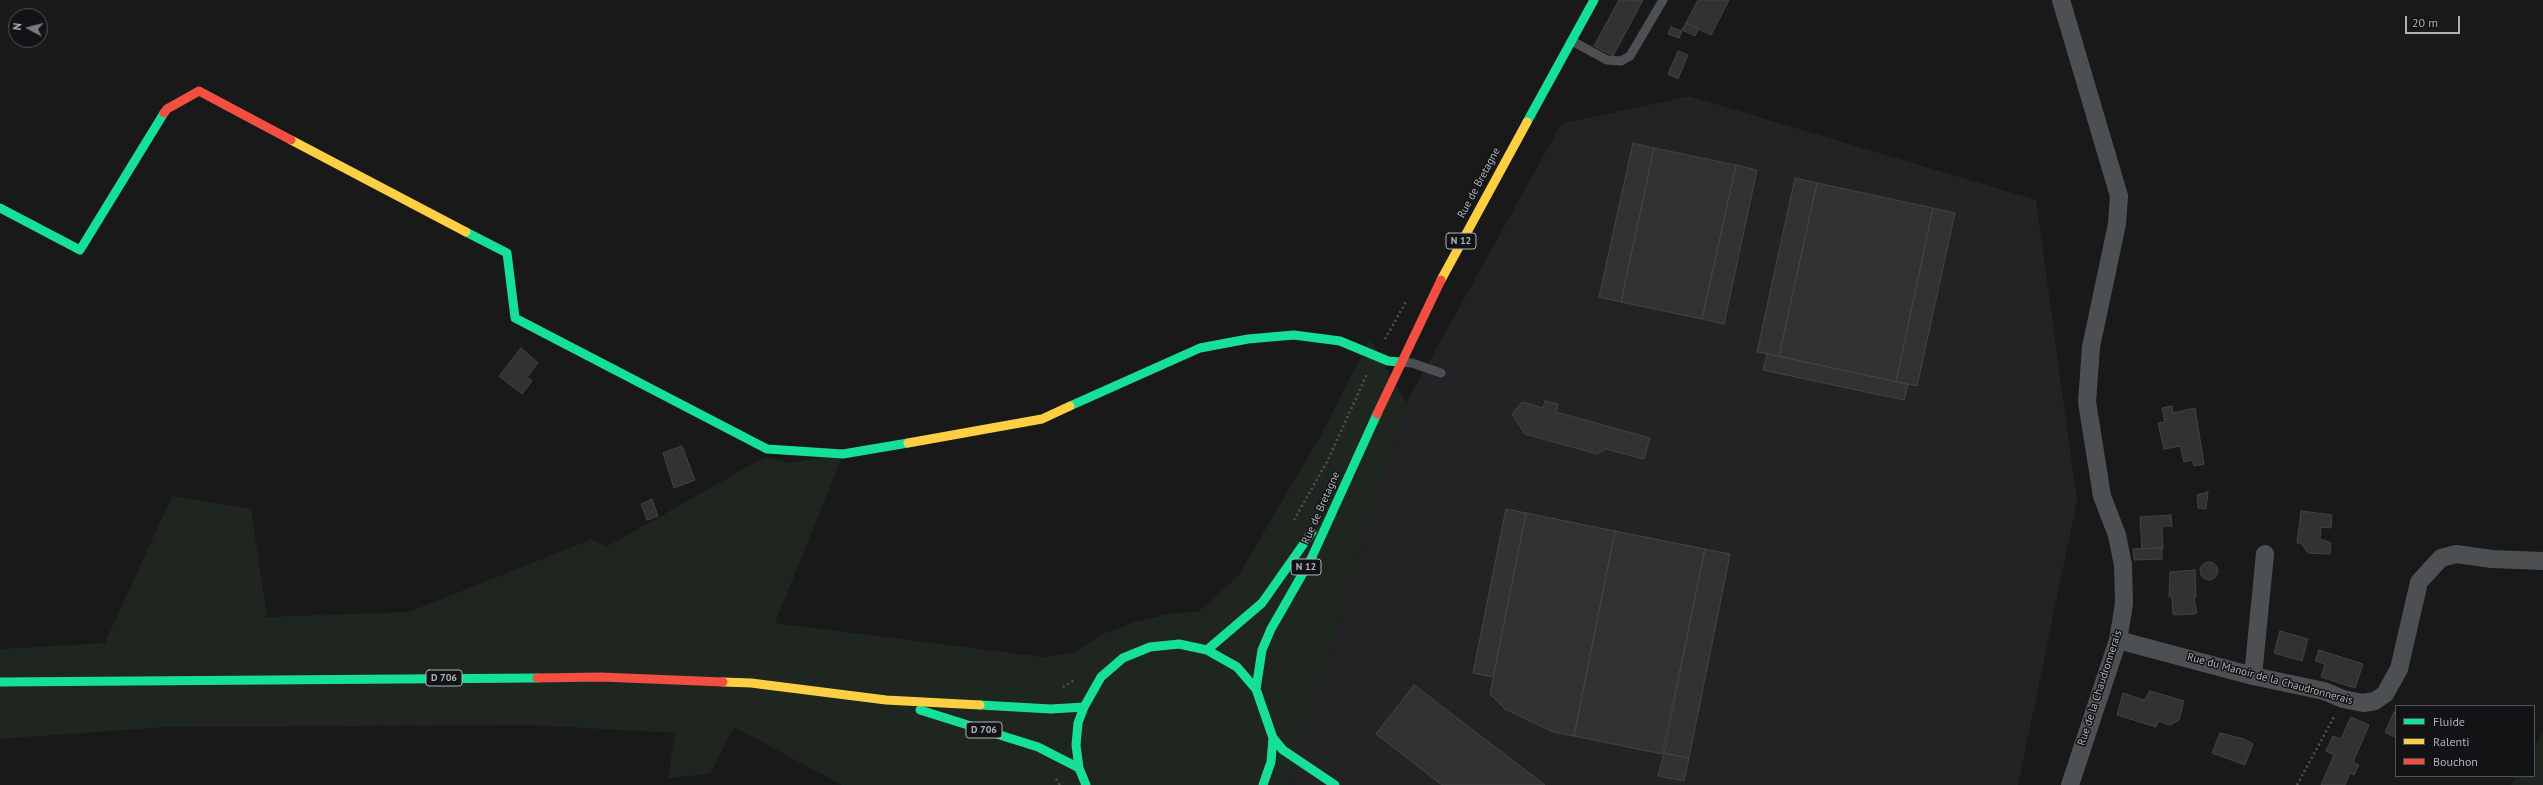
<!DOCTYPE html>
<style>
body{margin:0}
#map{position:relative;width:2543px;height:785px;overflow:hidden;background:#191919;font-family:"PT Sans",sans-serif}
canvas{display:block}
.legend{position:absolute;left:2395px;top:705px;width:140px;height:72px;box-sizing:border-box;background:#131315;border:1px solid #4f5357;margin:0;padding:5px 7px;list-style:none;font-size:12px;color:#aab3ba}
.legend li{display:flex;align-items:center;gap:8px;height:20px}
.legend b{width:20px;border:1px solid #4f5357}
.north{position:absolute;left:8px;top:8px;width:40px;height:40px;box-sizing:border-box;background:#131315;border:1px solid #4f5357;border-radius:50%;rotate:277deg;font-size:11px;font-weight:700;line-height:16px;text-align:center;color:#aab3ba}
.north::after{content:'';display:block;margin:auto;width:14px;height:18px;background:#777d82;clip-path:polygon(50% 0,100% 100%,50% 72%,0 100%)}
.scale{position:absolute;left:2405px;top:16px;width:55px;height:18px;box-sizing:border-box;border:2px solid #aab3ba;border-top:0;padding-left:5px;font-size:12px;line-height:14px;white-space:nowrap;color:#aab3ba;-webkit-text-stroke:3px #131315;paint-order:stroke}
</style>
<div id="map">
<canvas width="2543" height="785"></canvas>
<ul class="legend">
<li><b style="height:5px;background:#16e098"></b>Fluide</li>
<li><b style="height:5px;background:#ffcf43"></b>Ralenti</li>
<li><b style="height:5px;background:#f24e42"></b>Bouchon</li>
</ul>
<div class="north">N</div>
<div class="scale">20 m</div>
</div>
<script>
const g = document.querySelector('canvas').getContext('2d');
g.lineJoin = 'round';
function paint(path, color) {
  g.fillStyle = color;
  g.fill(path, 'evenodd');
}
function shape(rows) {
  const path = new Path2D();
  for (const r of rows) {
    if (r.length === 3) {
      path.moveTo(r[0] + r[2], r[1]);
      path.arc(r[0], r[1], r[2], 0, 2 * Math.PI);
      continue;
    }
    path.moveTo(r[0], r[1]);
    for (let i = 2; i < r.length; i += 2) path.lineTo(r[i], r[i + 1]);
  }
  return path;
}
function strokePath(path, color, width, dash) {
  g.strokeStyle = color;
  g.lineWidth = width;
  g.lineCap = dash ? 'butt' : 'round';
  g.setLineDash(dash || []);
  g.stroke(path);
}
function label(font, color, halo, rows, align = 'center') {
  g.font = font + ' "PT Sans",sans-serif';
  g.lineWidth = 3;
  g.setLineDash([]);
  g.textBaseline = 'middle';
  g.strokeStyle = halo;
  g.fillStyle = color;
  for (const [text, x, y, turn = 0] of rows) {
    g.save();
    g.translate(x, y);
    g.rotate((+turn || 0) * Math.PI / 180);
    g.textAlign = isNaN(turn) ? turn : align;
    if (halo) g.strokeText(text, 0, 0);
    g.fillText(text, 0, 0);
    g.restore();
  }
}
paint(shape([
 [1689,96,2036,200,2077,501,2018,785,1288,785,1406,403,1561,124]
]), '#232325');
paint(shape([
 [1370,339,1406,403,1288,785,842,785,734,727,710,774,668,778,675,733,530,725,167,727,0,739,0,649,105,643,172,496,251,509,267,617,409,612,592,539,606,547,765,457,791,463,843,454,775,623,1042,657,1075,652,1100,635,1135,622,1172,613,1198,612,1238,576,1321,435],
 [2543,733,2543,785,2511,785,2516,776,2534,776,2534,747]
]), '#1f261f');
const building = shape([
 [1619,0,1643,0,1613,56,1594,46,1619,0],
 [1698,0,1729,0,1711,35,1686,23,1698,0],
 [1686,23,1699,29,1695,36,1682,30,1686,23],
 [1671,27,1682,31,1679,38,1668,34,1671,27],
 [1678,51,1688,55,1678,79,1668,74,1678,51],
 [1633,143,1654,148,1621,302,1599,297,1633,143],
 [1654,148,1736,165,1702,319,1621,302,1654,148],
 [1736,165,1757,170,1724,324,1702,319,1736,165],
 [1795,178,1817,183,1779,356,1757,352,1795,178],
 [1817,183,1933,208,1896,382,1779,356,1817,183],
 [1933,208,1955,213,1917,386,1896,382,1933,208],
 [521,348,538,363,527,377,532,381,522,394,499,376,521,348],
 [1767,354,1908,384,1904,400,1763,370,1767,354],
 [1545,401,1558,404,1556,412,1650,438,1644,459,1606,449,1597,454,1525,434,1512,414,1522,402,1543,408,1545,401],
 [2172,406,2173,413,2195,408,2204,464,2194,466,2192,460,2184,462,2180,446,2164,449,2158,423,2165,422,2162,408,2172,406],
 [682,446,695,480,674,488,663,453,682,446],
 [2208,492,2206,509,2198,508,2197,495,2208,492],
 [652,499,658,516,647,520,641,504,652,499],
 [1506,509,1526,513,1493,677,1473,673,1506,509],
 [2301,511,2332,515,2331,528,2321,527,2320,539,2331,543,2330,554,2308,553,2301,543,2297,543,2301,511],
 [1526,513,1615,531,1574,736,1553,732,1505,709,1490,694,1526,513],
 [2171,515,2172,526,2162,526,2163,548,2142,549,2140,517,2171,515],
 [1615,531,1705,549,1662,754,1574,736,1615,531],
 [2162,548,2162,559,2134,560,2133,549,2162,548],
 [1705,549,1730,554,1689,758,1664,753,1705,549],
 [2209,571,9],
 [2195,570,2196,597,2194,599,2197,612,2195,614,2175,615,2173,614,2172,597,2169,597,2170,572,2195,570],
 [2280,631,2308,639,2302,661,2274,653,2280,631],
 [2319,650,2363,664,2355,688,2321,677,2325,664,2315,661,2319,650],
 [1414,685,1545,785,1442,785,1376,734,1414,685],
 [2150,691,2184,701,2179,720,2170,725,2158,721,2156,727,2117,715,2123,693,2144,700,2150,691],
 [2394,712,2396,713,2396,738,2385,732,2394,712],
 [2351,717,2369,725,2353,762,2359,765,2354,775,2350,773,2345,785,2321,785,2334,755,2326,751,2333,736,2341,739,2351,717],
 [2220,733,2244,739,2253,744,2245,765,2212,753,2220,733],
 [1664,753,1689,758,1684,781,1658,776,1664,753]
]);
paint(building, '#323233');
strokePath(building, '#414445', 1);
strokePath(shape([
 [1385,339,1407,300],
 [1294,520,1328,460,1367,374],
 [1063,687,1076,679],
 [1056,779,1060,785],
 [2297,785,2335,715]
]), '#4f5154', 2.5, [2, 3]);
strokePath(shape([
 [1572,41,1607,60,1621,61,1630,56,1663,0],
 [1400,362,1412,363,1441,373]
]), '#4d5052', 9);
strokePath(shape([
 [2061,0,2119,196,2117,224,2091,347,2087,402,2102,496,2117,535,2123,565,2124,604,2118,640,2070,785],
 [2118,640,2253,676,2324,691,2343,699,2363,703,2375,701,2385,694,2399,669,2419,582,2441,558,2456,554,2492,559,2543,561],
 [2253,676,2265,554]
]), '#4d5052', 18);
strokePath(shape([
 [1527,122,1594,0],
 [0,208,80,250,164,113],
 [466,232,507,253,515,318,767,449,843,454,908,443],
 [1070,406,1200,348,1248,339,1294,335,1340,341,1388,361,1400,362],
 [1207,650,1262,603,1312,532],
 [0,682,537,678],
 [1256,689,1262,650,1271,629,1311,559,1377,414],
 [980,705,1051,709,1084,707],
 [920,710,1038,747,1079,768],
 [1273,738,1283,750,1335,785],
 [1086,785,1079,768,1076,745,1078,723,1084,707,1101,677,1123,658,1150,647,1179,644,1207,650,1237,667,1256,689,1273,738,1271,762,1263,785]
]), '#16e098', 9);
strokePath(shape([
 [291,140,466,232],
 [1441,280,1527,122],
 [908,443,1042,419,1070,406],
 [723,682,751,683,886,700,980,705]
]), '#ffcf43', 9);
strokePath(shape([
 [164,113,167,109,199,91,291,140],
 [1377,414,1441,280],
 [537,678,601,677,723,682]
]), '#f24e42', 9);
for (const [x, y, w] of [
 [1461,241,30],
 [1306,567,30],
 [444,678,36],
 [984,730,36]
]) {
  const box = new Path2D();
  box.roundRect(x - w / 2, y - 8, w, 16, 3);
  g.fillStyle = '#131315';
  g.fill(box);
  strokePath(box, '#aab3ba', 1);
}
label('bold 10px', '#aab3ba', null, [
 ["N 12",1461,241],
 ["N 12",1306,567],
 ["D 706",444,678],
 ["D 706",984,730]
]);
label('11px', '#aab3ba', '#131315', [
 ["Rue de Bretagne",1479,183,-62],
 ["Rue de Bretagne",1321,508,-66],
 ["Rue du Manoir de la Chaudronnerais",2270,679,15],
 ["Rue de la Chaudronnerais",2100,688,-72]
]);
</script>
